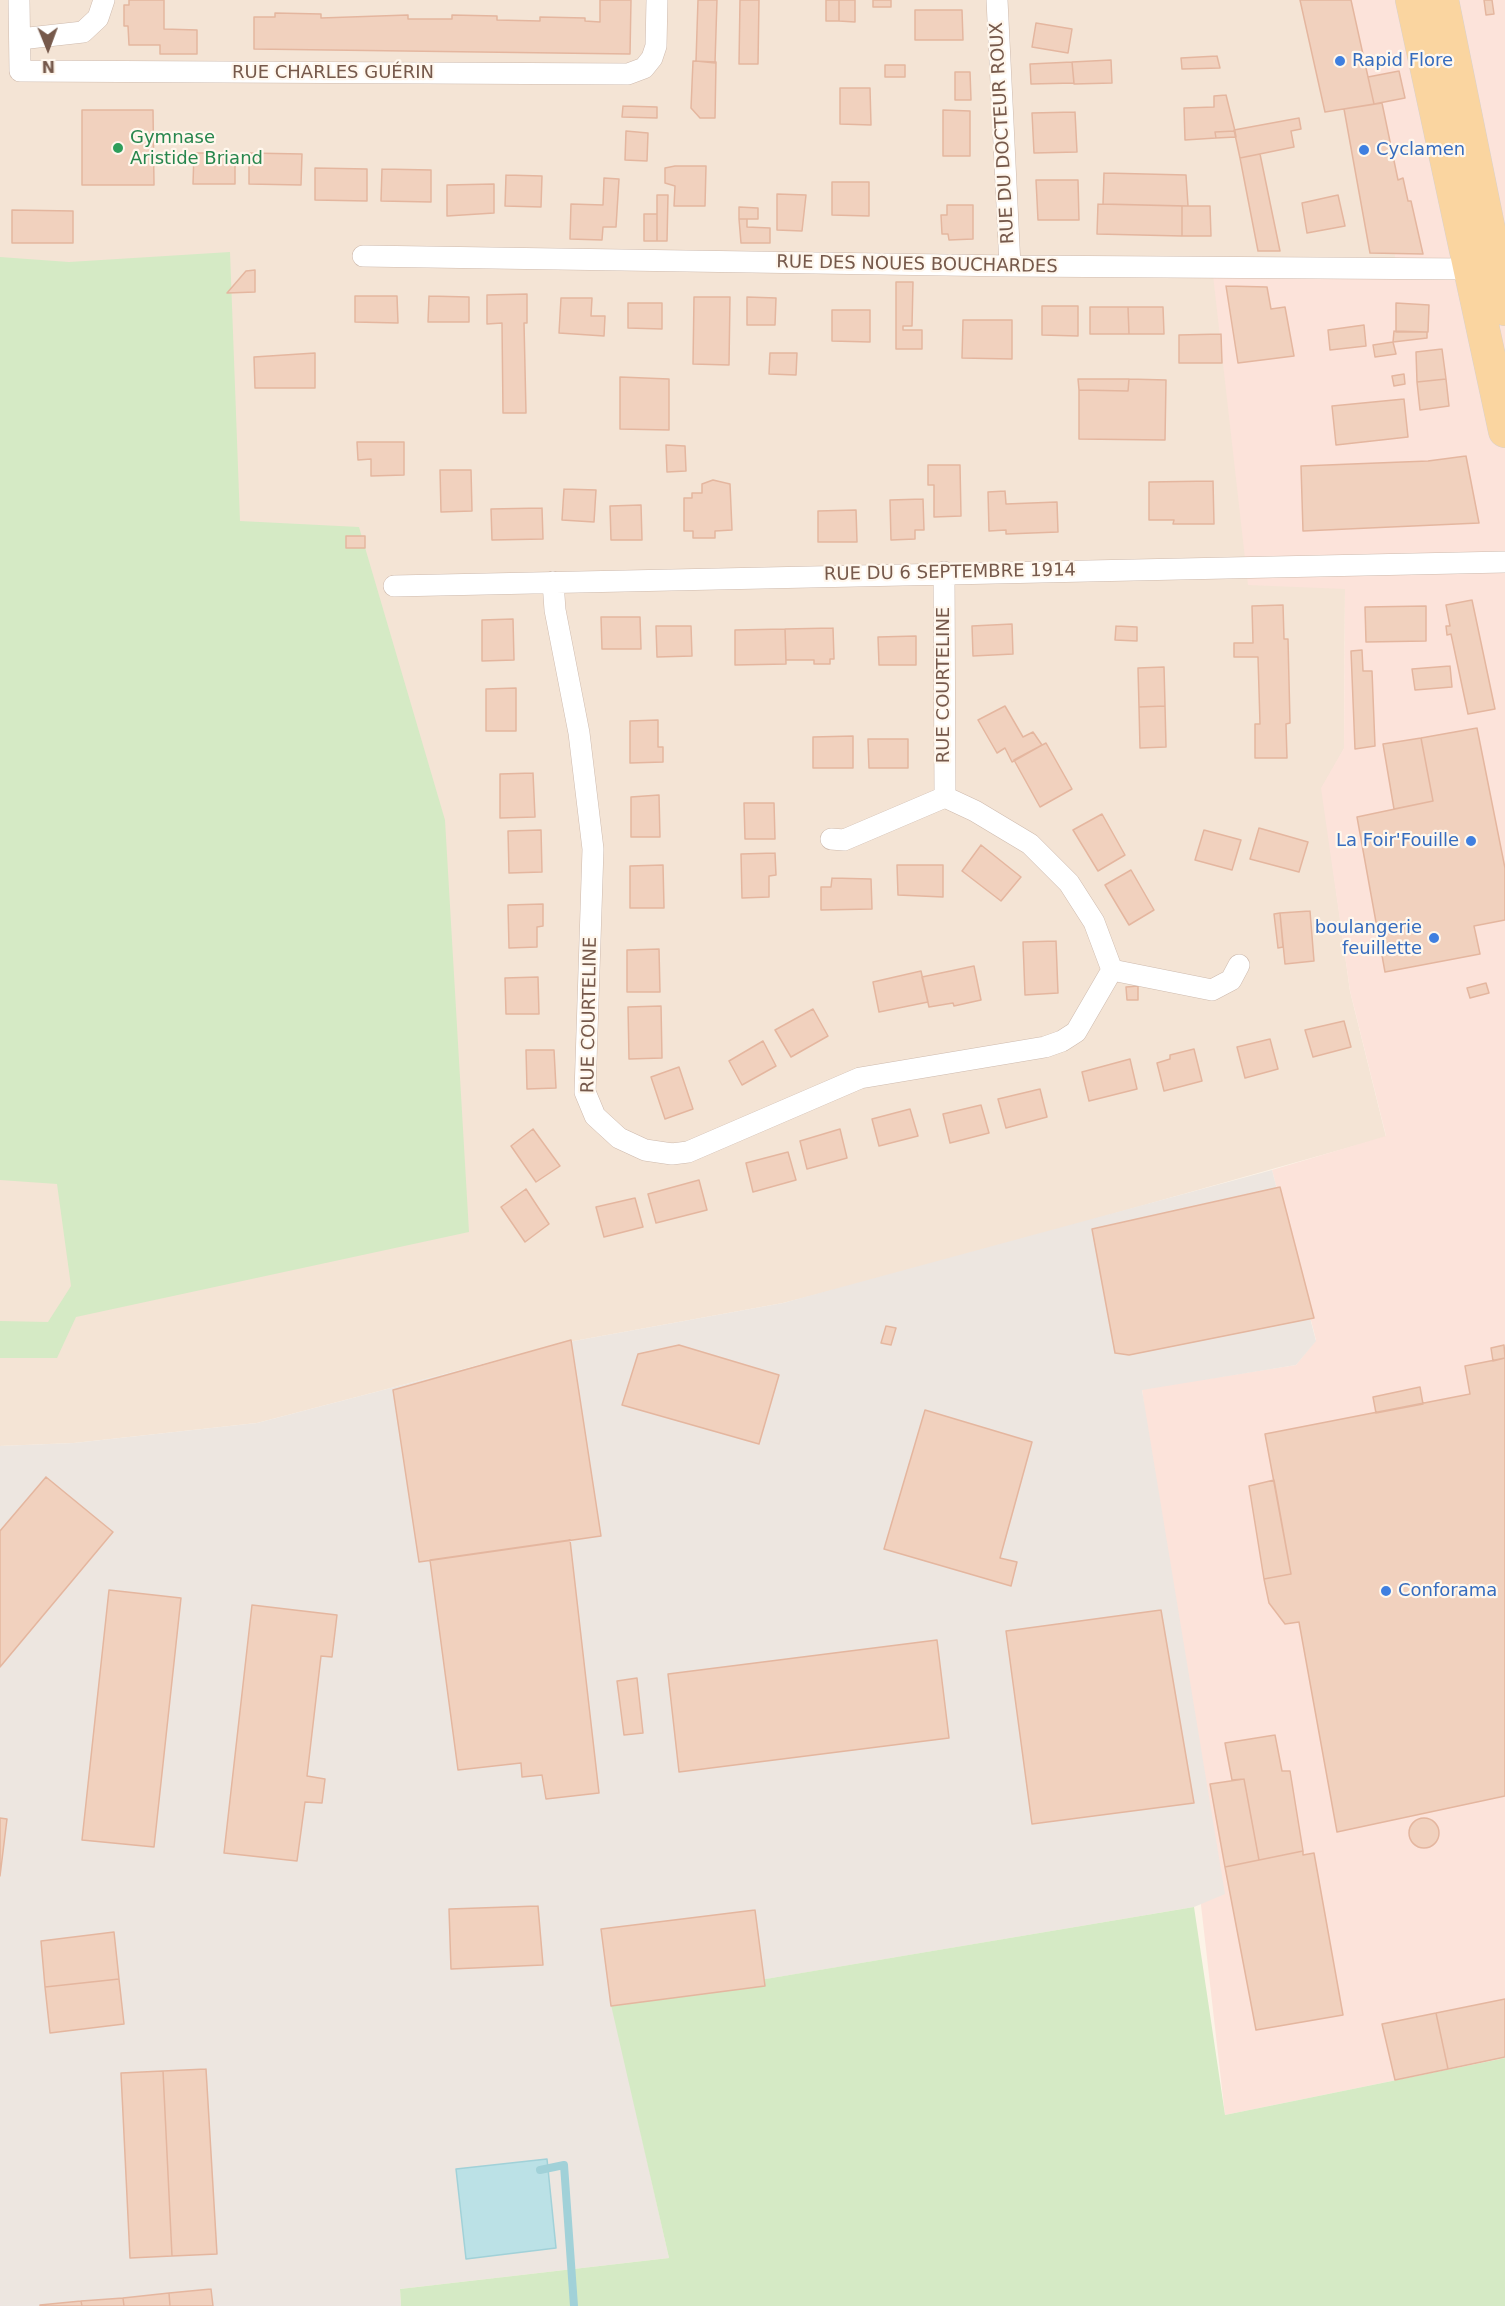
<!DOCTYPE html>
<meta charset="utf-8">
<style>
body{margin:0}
#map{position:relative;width:1505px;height:2306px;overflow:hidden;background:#fcf3e7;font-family:"DejaVu Sans",sans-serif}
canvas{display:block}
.north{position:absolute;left:18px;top:18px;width:60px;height:60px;-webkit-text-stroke:4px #fff7ed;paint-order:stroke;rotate:179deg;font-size:16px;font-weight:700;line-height:24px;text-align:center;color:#76594b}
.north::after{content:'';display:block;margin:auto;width:21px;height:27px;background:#76594b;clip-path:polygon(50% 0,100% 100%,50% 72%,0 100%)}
</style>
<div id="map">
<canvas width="1505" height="2306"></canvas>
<div class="north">N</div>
</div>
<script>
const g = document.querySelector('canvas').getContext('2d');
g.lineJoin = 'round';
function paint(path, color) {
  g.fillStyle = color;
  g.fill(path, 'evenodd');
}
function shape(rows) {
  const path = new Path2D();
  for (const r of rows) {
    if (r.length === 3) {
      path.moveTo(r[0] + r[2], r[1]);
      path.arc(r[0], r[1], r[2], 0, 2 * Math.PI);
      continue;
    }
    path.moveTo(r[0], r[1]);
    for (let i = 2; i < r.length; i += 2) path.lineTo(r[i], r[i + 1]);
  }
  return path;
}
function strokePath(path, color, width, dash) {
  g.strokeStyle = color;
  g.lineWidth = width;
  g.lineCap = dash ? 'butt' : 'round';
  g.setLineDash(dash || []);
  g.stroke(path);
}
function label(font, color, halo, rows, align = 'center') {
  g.font = font + ' "DejaVu Sans",sans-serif';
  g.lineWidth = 4.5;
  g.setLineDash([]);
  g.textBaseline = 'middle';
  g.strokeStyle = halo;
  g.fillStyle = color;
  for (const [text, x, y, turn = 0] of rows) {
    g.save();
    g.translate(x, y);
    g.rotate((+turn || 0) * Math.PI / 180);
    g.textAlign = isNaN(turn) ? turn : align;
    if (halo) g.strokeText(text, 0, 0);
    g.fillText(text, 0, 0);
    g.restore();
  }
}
paint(shape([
 [0,0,1343,0,1398,266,1345,589,1344,749,1322,788,1350,991,1386,1137,931,1265,783,1303,563,1343,257,1423,74,1443,0,1446]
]), '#f4e4d5');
paint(shape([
 [1343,0,1505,0,1505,2058,1225,2115,1142,1389,1296,1365,1316,1340,1272,1170,1386,1136,1350,991,1321,788,1344,748,1345,589,1248,585,1213,275,1397,266]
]), '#fce3da');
paint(shape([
 [1272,1170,1316,1341,1296,1365,1142,1390,1225,1894,1194,1907,612,2005,669,2258,400,2289,401,2306,0,2306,0,1446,74,1443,257,1423,563,1343,783,1303]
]), '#ede6e0');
paint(shape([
 [230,252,240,521,359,527,445,820,469,1232,76,1317,57,1358,0,1358,0,1321,48,1322,71,1286,57,1184,0,1180,0,257,69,262],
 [1194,1907,1225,2115,1505,2058,1505,2306,401,2306,400,2289,669,2258,611,2005]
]), '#d5eac5');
const water = shape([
 [547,2159,556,2248,466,2259,456,2169,547,2159]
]);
paint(water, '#bbe1e6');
strokePath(water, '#a1d1d8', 1.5);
strokePath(shape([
 [540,2170,564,2165,574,2306]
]), '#a1d1d8', 8);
const building = shape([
 [129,0,164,0,164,29,197,30,197,54,160,54,160,45,129,45,128,26,124,26,124,5,129,5,129,0],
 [600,0,631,0,630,54,254,49,254,17,275,17,275,13,321,14,321,18,408,15,408,19,452,19,452,15,497,16,497,20,540,21,540,17,585,18,585,21,600,22,600,0],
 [698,0,717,0,715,63,696,61,698,0],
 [740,0,759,0,758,64,739,64,740,0],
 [826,0,839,0,839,21,826,21,826,0],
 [839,0,855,0,855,22,839,21,839,0],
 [873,0,891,0,891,7,873,7,873,0],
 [1300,0,1351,0,1374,104,1325,112,1300,0],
 [1484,0,1492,0,1494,14,1486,15,1484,0],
 [915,10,962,10,963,40,915,40,915,10],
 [1036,23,1072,29,1068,53,1032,47,1036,23],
 [1217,56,1220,68,1182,69,1181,58,1217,56],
 [1111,60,1112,83,1074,84,1072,62,1111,60],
 [693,61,716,62,715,118,700,118,691,108,693,61],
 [1072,62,1074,83,1031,84,1030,64,1072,62],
 [885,65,905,65,905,77,885,77,885,65],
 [1399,71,1405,98,1374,104,1368,77,1399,71],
 [955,72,970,72,971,100,955,100,955,72],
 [840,88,870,88,871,125,840,124,840,88],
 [1226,95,1235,131,1215,132,1216,138,1185,140,1184,108,1214,107,1214,96,1226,95],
 [1382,103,1398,180,1403,178,1408,201,1411,201,1423,254,1370,253,1344,109,1382,103],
 [623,106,657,107,657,118,622,117,623,106],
 [82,110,153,110,154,185,82,185,82,110],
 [943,110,970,111,970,156,943,156,943,110],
 [1075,112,1077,152,1034,153,1032,113,1075,112],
 [1299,118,1301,129,1291,131,1294,147,1240,158,1234,130,1299,118],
 [626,131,648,133,647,161,625,160,626,131],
 [1235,131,1236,137,1216,138,1215,132,1235,131],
 [194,153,235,153,235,184,193,184,194,153],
 [249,153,302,154,301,185,249,184,249,153],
 [1260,154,1280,251,1258,251,1240,158,1260,154],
 [675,166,706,166,705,206,674,206,675,186,665,183,665,168,675,166],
 [315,168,367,169,367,201,315,200,315,168],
 [382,169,431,170,431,202,381,201,382,169],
 [1104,173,1186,175,1188,206,1103,204,1104,173],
 [506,175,542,176,541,207,505,206,506,175],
 [604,178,619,179,616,227,603,227,602,240,570,239,571,204,603,205,604,178],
 [1036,180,1078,180,1079,220,1038,220,1036,180],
 [832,182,869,182,869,216,832,215,832,182],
 [494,184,494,213,447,216,447,185,494,184],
 [777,194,806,195,802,231,777,230,777,194],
 [657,195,668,195,667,241,657,241,657,195],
 [1338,195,1345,226,1307,233,1302,203,1338,195],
 [1098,204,1182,206,1182,236,1097,234,1098,204],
 [947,205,973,205,973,239,949,240,948,234,942,234,941,215,947,215,947,205],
 [1182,206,1210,206,1211,236,1182,236,1182,206],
 [739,207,758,208,758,219,739,219,739,207],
 [12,210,73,211,73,243,12,243,12,210],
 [644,214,657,214,657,241,644,241,644,214],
 [739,219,747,219,747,227,770,228,770,243,741,243,739,219],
 [255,270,255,292,227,293,246,271,255,270],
 [896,282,913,282,912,326,903,326,903,330,922,330,922,349,896,349,896,282],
 [1226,286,1267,287,1271,309,1285,307,1294,356,1238,363,1226,286],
 [527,294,527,323,524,323,526,413,503,413,502,323,487,324,487,295,527,294],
 [355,296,397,296,398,323,355,322,355,296],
 [429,296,469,297,469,322,428,322,429,296],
 [694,297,730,297,729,365,693,364,694,297],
 [747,297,776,298,775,325,747,325,747,297],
 [561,298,592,298,591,316,605,316,604,336,559,333,561,298],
 [628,303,662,303,662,329,628,328,628,303],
 [1396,303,1429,305,1428,332,1396,332,1396,303],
 [1042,306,1078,306,1078,336,1042,335,1042,306],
 [1090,307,1128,307,1129,334,1090,334,1090,307],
 [1128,307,1163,307,1164,334,1129,334,1128,307],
 [832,310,870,310,870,342,832,341,832,310],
 [963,320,1012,320,1012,359,962,358,963,320],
 [1364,325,1366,346,1330,350,1328,330,1364,325],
 [1394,331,1427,332,1427,338,1393,342,1394,331],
 [1221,334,1222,363,1179,363,1179,335,1221,334],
 [1393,342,1396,354,1375,357,1373,345,1393,342],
 [1442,349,1446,379,1417,382,1416,352,1442,349],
 [315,353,315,388,255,388,254,357,315,353],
 [770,353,797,353,796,375,769,374,770,353],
 [1404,374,1405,384,1394,386,1392,376,1404,374],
 [620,377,669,379,669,430,620,429,620,377],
 [1078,379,1129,379,1128,391,1079,390,1078,379],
 [1129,379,1166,380,1165,440,1079,439,1079,390,1128,391,1129,379],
 [1446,379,1449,406,1420,410,1417,382,1446,379],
 [1404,399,1408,437,1336,445,1332,406,1404,399],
 [357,442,404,442,404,475,371,476,371,459,358,460,357,442],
 [666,445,685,446,686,471,667,472,666,445],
 [1466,456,1479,523,1303,531,1301,466,1428,461,1466,456],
 [928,465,960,465,961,516,934,517,934,485,928,485,928,465],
 [440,470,471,470,472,511,441,512,440,470],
 [713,480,730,484,732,530,715,531,715,538,693,538,693,531,684,531,684,498,692,498,692,493,702,493,702,484,713,480],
 [1213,481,1214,524,1173,524,1174,520,1149,520,1149,482,1213,481],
 [564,489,596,490,594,522,562,520,564,489],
 [1005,491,1006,504,1057,502,1058,532,1006,534,1006,530,989,531,988,492,1005,491],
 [923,499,924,530,915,530,915,539,891,540,890,500,923,499],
 [641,505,642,540,611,540,610,506,641,505],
 [542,508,543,539,492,540,491,509,542,508],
 [856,510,857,542,818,542,818,511,856,510],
 [346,536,365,536,365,548,346,548,346,536],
 [1472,600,1495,709,1468,714,1451,634,1447,635,1446,626,1450,626,1446,605,1472,600],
 [1283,605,1284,639,1288,639,1290,723,1286,724,1287,758,1255,758,1255,724,1260,724,1258,657,1234,657,1234,643,1253,643,1252,606,1283,605],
 [1426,606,1426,641,1366,642,1365,607,1426,606],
 [601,617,640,617,641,649,602,649,601,617],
 [513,619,514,660,482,661,482,620,513,619],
 [1012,624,1013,654,973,656,972,626,1012,624],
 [656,626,691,626,692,656,657,657,656,626],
 [1116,626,1137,627,1137,641,1115,640,1116,626],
 [833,628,834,659,830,659,830,664,814,664,814,660,786,660,785,629,833,628],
 [785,629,786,664,735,665,735,630,785,629],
 [916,636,916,665,879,665,878,637,916,636],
 [1362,650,1363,671,1372,671,1375,746,1355,749,1351,651,1362,650],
 [1450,666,1452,687,1415,690,1412,669,1450,666],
 [1164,667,1165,706,1139,707,1138,668,1164,667],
 [516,688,516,731,486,731,486,689,516,688],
 [1005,706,1023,737,1033,732,1042,745,1012,762,1005,748,997,753,978,720,1005,706],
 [1165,706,1166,747,1140,748,1139,707,1165,706],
 [658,720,658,747,663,747,663,762,630,763,630,721,658,720],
 [1477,728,1505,868,1505,920,1474,926,1480,954,1385,972,1357,817,1433,801,1421,738,1477,728],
 [853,736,853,768,813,768,813,737,853,736],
 [1421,738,1433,801,1394,809,1383,744,1421,738],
 [868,739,908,739,908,768,869,768,868,739],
 [1046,743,1072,789,1040,807,1014,760,1046,743],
 [533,773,535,817,500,818,500,774,533,773],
 [659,795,660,837,631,837,631,797,659,795],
 [744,803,774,803,775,839,745,839,744,803],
 [1102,814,1125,855,1098,871,1073,830,1102,814],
 [1259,828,1308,842,1299,872,1250,859,1259,828],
 [541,830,542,872,509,873,508,831,541,830],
 [1204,830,1241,840,1232,870,1195,860,1204,830],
 [981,845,1021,877,1001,901,962,871,981,845],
 [775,853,776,875,769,876,769,897,742,898,741,854,775,853],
 [663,865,664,908,630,908,630,866,663,865],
 [897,865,943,865,943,897,898,895,897,865],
 [1131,870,1154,910,1129,925,1105,885,1131,870],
 [832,878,871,879,872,909,821,910,821,887,831,887,832,878],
 [543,904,543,926,537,927,537,947,509,948,508,905,543,904],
 [1310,911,1314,961,1285,964,1280,913,1310,911],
 [1280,913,1283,947,1278,948,1274,914,1280,913],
 [1056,941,1058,993,1025,995,1023,942,1056,941],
 [659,949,660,992,627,992,627,950,659,949],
 [974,966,981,1000,954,1006,953,1003,929,1007,922,977,974,966],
 [921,971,928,1002,879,1012,873,982,921,971],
 [538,977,539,1014,506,1014,505,978,538,977],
 [1486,983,1489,993,1470,998,1467,988,1486,983],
 [1138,986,1138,1000,1127,1000,1126,987,1138,986],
 [661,1006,662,1058,629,1059,628,1007,661,1006],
 [813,1009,828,1036,791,1057,775,1030,813,1009],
 [1344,1021,1351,1047,1313,1057,1305,1030,1344,1021],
 [1270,1039,1278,1069,1245,1078,1237,1047,1270,1039],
 [763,1041,776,1066,742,1085,729,1061,763,1041],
 [1194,1049,1202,1081,1164,1091,1157,1063,1170,1059,1170,1055,1194,1049],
 [526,1050,554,1050,556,1088,527,1089,526,1050],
 [1130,1059,1137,1089,1089,1101,1082,1072,1130,1059],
 [679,1067,693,1109,665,1119,651,1077,679,1067],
 [1040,1089,1047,1117,1006,1128,998,1099,1040,1089],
 [981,1105,989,1133,950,1143,943,1114,981,1105],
 [910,1109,918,1136,879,1146,872,1119,910,1109],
 [533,1129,560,1166,536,1182,511,1146,533,1129],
 [840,1129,847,1158,807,1169,800,1141,840,1129],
 [788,1152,796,1180,753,1192,746,1163,788,1152],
 [699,1180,707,1210,656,1223,648,1194,699,1180],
 [1280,1187,1314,1318,1129,1355,1115,1353,1092,1229,1280,1187],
 [526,1189,549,1224,525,1242,501,1207,526,1189],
 [635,1198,643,1227,604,1237,596,1207,635,1198],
 [886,1326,896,1328,891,1345,881,1343,886,1326],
 [571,1340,601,1536,419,1562,393,1390,571,1340],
 [679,1345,779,1375,759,1444,622,1405,638,1354,679,1345],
 [1504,1345,1505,1358,1493,1361,1491,1348,1504,1345],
 [1505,1358,1505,1796,1337,1832,1299,1622,1285,1624,1269,1603,1264,1579,1291,1574,1265,1434,1470,1394,1465,1366,1505,1358],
 [1420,1387,1423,1404,1376,1413,1373,1397,1420,1387],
 [925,1410,1032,1442,1000,1558,1017,1562,1011,1586,884,1549,925,1410],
 [46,1477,113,1532,0,1667,0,1531,46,1477],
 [1274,1480,1291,1574,1264,1579,1249,1486,1274,1480],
 [570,1540,599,1793,546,1799,542,1775,522,1777,521,1763,458,1770,430,1560,570,1540],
 [109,1590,181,1598,154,1847,82,1840,109,1590],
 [252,1605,337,1615,332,1657,321,1656,307,1776,325,1779,322,1803,305,1802,297,1861,224,1853,252,1605],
 [1161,1610,1194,1803,1032,1824,1006,1631,1161,1610],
 [937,1640,949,1738,679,1772,668,1674,937,1640],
 [637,1678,643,1733,624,1735,617,1681,637,1678],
 [1275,1735,1282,1771,1290,1771,1303,1851,1259,1860,1244,1779,1232,1780,1225,1743,1275,1735],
 [1244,1779,1259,1860,1225,1867,1210,1784,1244,1779],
 [1424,1833,15],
 [0,1818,7,1819,0,1876,0,1818],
 [1303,1851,1303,1855,1314,1853,1343,2015,1256,2030,1225,1867,1303,1851],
 [538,1906,543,1965,451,1969,449,1909,538,1906],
 [755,1910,765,1986,611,2006,601,1929,755,1910],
 [114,1932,119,1979,45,1987,41,1941,114,1932],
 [119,1979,124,2024,50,2033,45,1987,119,1979],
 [1505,1999,1505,2057,1448,2069,1436,2013,1505,1999],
 [1436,2013,1448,2069,1395,2080,1382,2024,1436,2013],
 [206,2069,217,2254,172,2256,163,2071,206,2069],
 [163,2071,172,2256,130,2258,121,2073,163,2071],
 [211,2289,213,2306,170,2306,169,2293,211,2289],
 [169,2293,170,2306,124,2306,123,2298,169,2293],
 [123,2298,124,2306,82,2306,81,2301,123,2298],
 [81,2301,82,2306,40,2306,40,2305,81,2301]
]);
paint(building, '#f1d1be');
strokePath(building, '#e4b69f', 1.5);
const street = shape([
 [19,0,20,71,628,74,644,68,652,58,656,46,657,0],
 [997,0,1010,266],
 [20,39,83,32,98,18,104,0],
 [363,256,1010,266,1471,269],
 [553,582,555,610,579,733,593,849,585,1092,595,1116,619,1138,645,1150,672,1154,688,1152,860,1078,1045,1047,1062,1041,1076,1032,1112,970,1094,922,1069,883,1030,844,975,811,945,797,944,572],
 [394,586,1505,562],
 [831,839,844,840,945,797],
 [1112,970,1212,990,1231,980,1239,965]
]);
const primary = shape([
 [1412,0,1505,431],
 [1442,0,1505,309]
]);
strokePath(street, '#cebaad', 22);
strokePath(primary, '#d9d1cd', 34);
strokePath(street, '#fff', 21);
strokePath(primary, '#fad5a0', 33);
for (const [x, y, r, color] of [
 [1340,61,6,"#3f7fe0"],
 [118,148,6,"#2e9e5b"],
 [1364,150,6,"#3f7fe0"],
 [1471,841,6,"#3f7fe0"],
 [1434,938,6,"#3f7fe0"],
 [1386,1591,6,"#3f7fe0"]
]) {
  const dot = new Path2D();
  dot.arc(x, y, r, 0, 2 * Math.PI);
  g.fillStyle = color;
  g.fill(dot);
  strokePath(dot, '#fff7ed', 2);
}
label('18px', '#366cbe', '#fff7ed', [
 ["Rapid Flore",1352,61],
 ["Cyclamen",1376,150],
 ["La Foir'Fouille",1459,841,"right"],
 ["boulangerie",1422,928,"right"],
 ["feuillette",1422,949,"right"],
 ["Conforama",1398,1591]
], 'left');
label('18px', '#76594b', '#fff7ed', [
 ["RUE CHARLES GUÉRIN",333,73],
 ["RUE DU DOCTEUR ROUX",1003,133,-93],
 ["RUE DES NOUES BOUCHARDES",917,265,1],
 ["RUE DU 6 SEPTEMBRE 1914",950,573,-1],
 ["RUE COURTELINE",944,685,-90],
 ["RUE COURTELINE",590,1015,-89]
]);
label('18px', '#27864d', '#fff7ed', [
 ["Gymnase",130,138],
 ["Aristide Briand",130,159]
], 'left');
</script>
